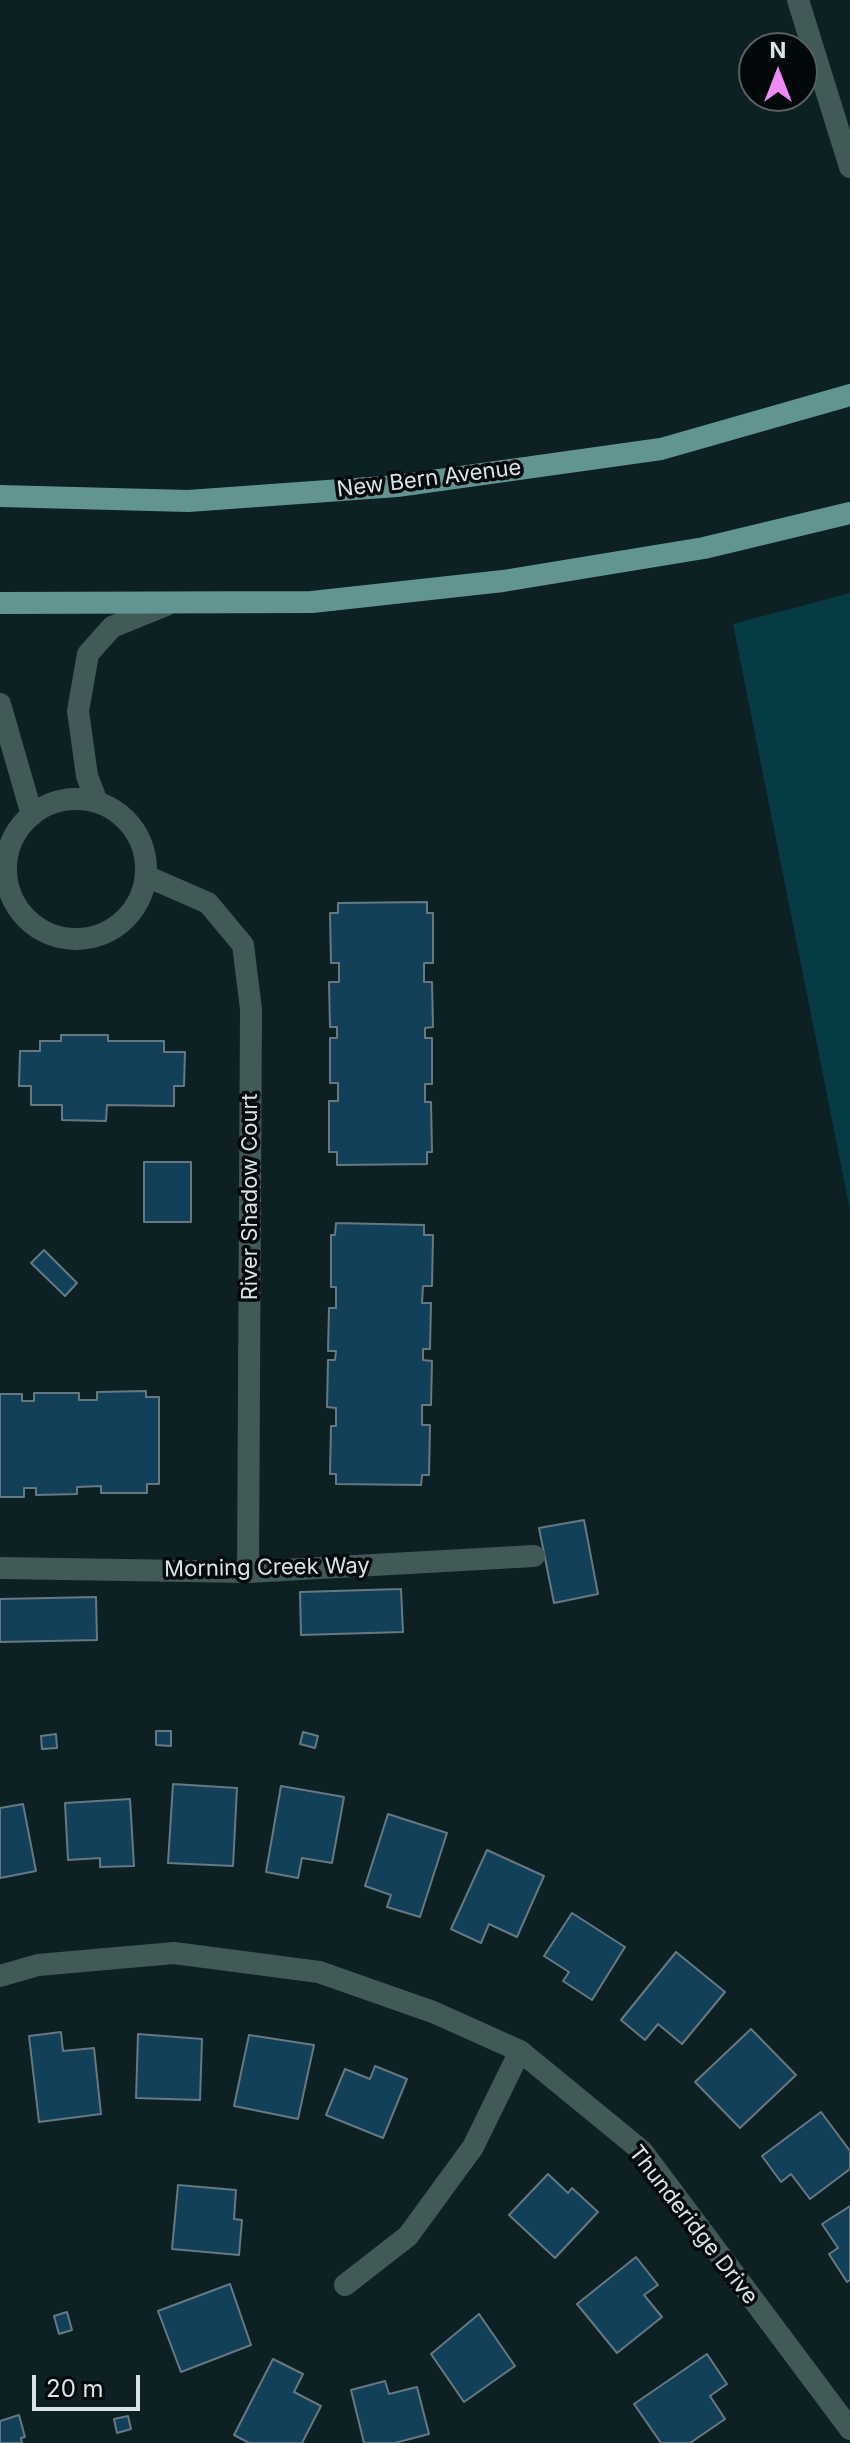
<!DOCTYPE html>
<style>
body{margin:0}
#map{position:relative;width:850px;height:2443px;overflow:hidden;background:#0d2024;font-family:Inter,sans-serif}
canvas{display:block}
.north{position:absolute;left:738px;top:32px;width:80px;height:80px;box-sizing:border-box;background:#03080a;border:2px solid #586062;border-radius:50%;rotate:0deg;font-size:22px;font-weight:700;line-height:32px;text-align:center;color:#d8e4e7}
.north::after{content:'';display:block;margin:auto;width:28px;height:36px;background:#ef8bf6;clip-path:polygon(50% 0,100% 100%,50% 72%,0 100%)}
.scale{position:absolute;left:32px;top:2375px;width:108px;height:36px;box-sizing:border-box;border:4px solid #d8e4e7;border-top:0;padding-left:10px;font-size:24px;line-height:28px;white-space:nowrap;color:#d8e4e7;-webkit-text-stroke:6px #03080a;paint-order:stroke}
</style>
<div id="map">
<canvas width="850" height="2443"></canvas>
<div class="north">N</div>
<div class="scale">20 m</div>
</div>
<script>
const g = document.querySelector('canvas').getContext('2d');
g.lineJoin = 'round';
function paint(path, color) {
  g.fillStyle = color;
  g.fill(path, 'evenodd');
}
function shape(rows) {
  const path = new Path2D();
  for (const r of rows) {
    if (r.length === 3) {
      path.moveTo(r[0] + r[2], r[1]);
      path.arc(r[0], r[1], r[2], 0, 2 * Math.PI);
      continue;
    }
    path.moveTo(r[0], r[1]);
    for (let i = 2; i < r.length; i += 2) path.lineTo(r[i], r[i + 1]);
  }
  return path;
}
function strokePath(path, color, width, dash) {
  g.strokeStyle = color;
  g.lineWidth = width;
  g.lineCap = dash ? 'butt' : 'round';
  g.setLineDash(dash || []);
  g.stroke(path);
}
function label(font, color, halo, rows, align = 'center') {
  g.font = font + ' Inter,sans-serif';
  g.lineWidth = 7;
  g.setLineDash([]);
  g.textBaseline = 'middle';
  g.strokeStyle = halo;
  g.fillStyle = color;
  for (const [text, x, y, turn = 0] of rows) {
    g.save();
    g.translate(x, y);
    g.rotate((+turn || 0) * Math.PI / 180);
    g.textAlign = isNaN(turn) ? turn : align;
    if (halo) g.strokeText(text, 0, 0);
    g.fillText(text, 0, 0);
    g.restore();
  }
}
paint(shape([
 [850,593,850,1210,733,624]
]), '#063b44');
const building = shape([
 [427,902,427,913,433,913,433,963,424,963,424,982,432,982,433,1027,425,1028,425,1038,432,1038,432,1084,425,1084,425,1102,431,1102,432,1152,427,1152,427,1164,337,1165,337,1152,329,1152,329,1101,338,1101,338,1083,330,1083,330,1038,337,1038,337,1027,330,1027,329,982,339,982,339,963,331,963,330,913,338,913,338,903,427,902],
 [61,1035,108,1035,108,1041,164,1041,164,1052,185,1052,184,1086,174,1086,174,1106,107,1105,106,1121,62,1120,62,1105,31,1105,31,1086,19,1086,20,1051,40,1051,40,1041,61,1041,61,1035],
 [144,1162,191,1162,191,1222,144,1222,144,1162],
 [336,1223,424,1225,424,1235,433,1235,432,1286,423,1286,422,1303,431,1303,430,1349,423,1349,423,1360,432,1361,431,1405,422,1405,422,1425,430,1425,429,1475,422,1475,421,1485,336,1484,336,1474,330,1474,331,1426,336,1426,336,1408,327,1407,328,1360,335,1360,336,1351,328,1351,329,1308,336,1308,336,1287,331,1287,331,1235,335,1235,336,1223],
 [44,1250,77,1283,65,1296,31,1263,44,1250],
 [146,1391,146,1397,159,1397,159,1484,147,1484,147,1493,101,1493,101,1486,77,1487,77,1494,36,1495,36,1488,24,1488,24,1497,0,1497,0,1394,22,1394,22,1401,34,1401,34,1393,79,1393,79,1400,97,1400,97,1392,146,1391],
 [584,1520,598,1594,554,1603,539,1528,584,1520],
 [401,1589,403,1632,301,1635,300,1592,401,1589],
 [96,1597,97,1640,0,1642,0,1599,96,1597],
 [156,1731,171,1731,171,1746,156,1745,156,1731],
 [303,1732,318,1736,315,1748,300,1744,303,1732],
 [56,1734,57,1748,42,1749,41,1736,56,1734],
 [173,1784,237,1788,233,1866,168,1863,173,1784],
 [281,1786,344,1797,332,1863,302,1858,298,1878,266,1872,281,1786],
 [130,1799,134,1866,100,1867,100,1858,68,1860,65,1803,130,1799],
 [23,1804,36,1871,0,1878,0,1808,23,1804],
 [388,1814,447,1833,420,1917,387,1907,391,1895,365,1886,388,1814],
 [487,1850,544,1876,517,1937,489,1924,481,1943,451,1929,487,1850],
 [572,1913,625,1947,592,2000,563,1981,569,1972,544,1956,572,1913],
 [676,1952,725,1992,682,2044,658,2024,645,2040,621,2020,676,1952],
 [751,2029,796,2075,740,2128,695,2082,751,2029],
 [61,2032,63,2051,94,2048,101,2114,39,2122,29,2036,61,2032],
 [138,2034,202,2039,200,2100,136,2098,138,2034],
 [249,2035,314,2045,298,2119,234,2106,249,2035],
 [375,2066,407,2079,383,2138,326,2115,345,2069,370,2079,375,2066],
 [821,2112,850,2151,850,2169,810,2199,791,2174,781,2182,762,2156,821,2112],
 [548,2174,568,2193,572,2188,598,2212,555,2258,509,2215,548,2174],
 [178,2185,236,2190,234,2219,242,2220,239,2255,172,2249,178,2185],
 [850,2206,850,2280,847,2282,829,2254,838,2248,822,2224,850,2206],
 [636,2257,658,2285,644,2295,662,2317,617,2353,577,2304,636,2257],
 [230,2284,251,2345,181,2372,158,2311,230,2284],
 [67,2312,72,2330,59,2334,54,2316,67,2312],
 [479,2314,515,2366,464,2402,431,2354,479,2314],
 [707,2354,727,2384,710,2396,725,2419,690,2443,661,2443,634,2404,707,2354],
 [273,2359,303,2374,294,2392,321,2406,302,2443,249,2443,234,2435,273,2359],
 [385,2381,389,2394,417,2387,429,2434,395,2443,364,2443,351,2390,385,2381],
 [19,2415,25,2437,21,2438,22,2443,0,2443,0,2421,19,2415],
 [128,2416,131,2429,117,2433,114,2419,128,2416]
]);
paint(building, '#124058');
strokePath(building, '#677883', 2);
strokePath(shape([
 [798,0,850,167],
 [0,704,32,815],
 [76,869,70],
 [97,802,87,776,78,711,88,654,112,627,166,605],
 [146,876,208,903,243,945,251,1009,248,1572],
 [0,1568,248,1572,534,1556],
 [0,1976,38,1965,174,1953,319,1972,433,2012,520,2051,642,2151,850,2429],
 [345,2285,408,2236,473,2147,520,2051]
]), '#415957', 22);
strokePath(shape([
 [0,496,188,501,397,486,661,449,850,395],
 [0,603,312,602,503,581,704,548,850,513]
]), '#629592', 22);
label('22px', '#d8e4e7', '#03080a', [
 ["New Bern Avenue",429,479,-7],
 ["River Shadow Court",250,1197,-90],
 ["Morning Creek Way",267,1568,-1],
 ["Thunderidge Drive",693,2225,52]
]);
</script>
